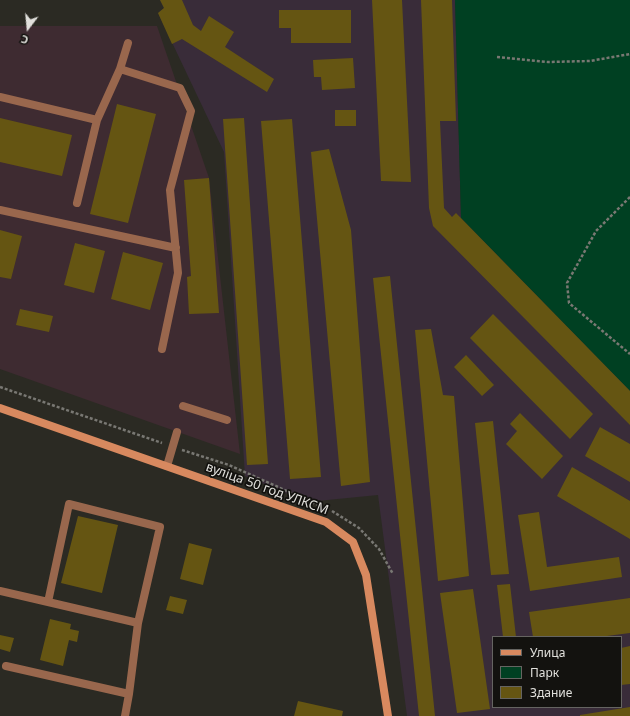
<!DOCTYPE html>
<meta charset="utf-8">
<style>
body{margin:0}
#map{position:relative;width:630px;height:716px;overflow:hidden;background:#2b2a23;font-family:"Noto Sans",sans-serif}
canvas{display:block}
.legend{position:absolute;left:492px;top:636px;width:130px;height:72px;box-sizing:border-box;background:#13120f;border:1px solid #656461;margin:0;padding:5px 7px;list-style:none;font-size:12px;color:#e1e0dc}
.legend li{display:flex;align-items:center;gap:8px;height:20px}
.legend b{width:20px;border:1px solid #656461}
.north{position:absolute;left:8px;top:8px;width:40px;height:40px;-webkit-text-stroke:3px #13120f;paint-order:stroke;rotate:196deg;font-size:11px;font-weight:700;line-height:16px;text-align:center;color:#e1e0dc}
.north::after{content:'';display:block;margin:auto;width:14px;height:18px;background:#e1e0dc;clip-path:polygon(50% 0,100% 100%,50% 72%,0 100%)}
</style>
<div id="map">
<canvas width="630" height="716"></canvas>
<ul class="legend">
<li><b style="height:5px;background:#d8895f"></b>Улица</li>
<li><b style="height:11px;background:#004022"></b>Парк</li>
<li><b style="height:11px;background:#655512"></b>Здание</li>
</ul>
<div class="north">С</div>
</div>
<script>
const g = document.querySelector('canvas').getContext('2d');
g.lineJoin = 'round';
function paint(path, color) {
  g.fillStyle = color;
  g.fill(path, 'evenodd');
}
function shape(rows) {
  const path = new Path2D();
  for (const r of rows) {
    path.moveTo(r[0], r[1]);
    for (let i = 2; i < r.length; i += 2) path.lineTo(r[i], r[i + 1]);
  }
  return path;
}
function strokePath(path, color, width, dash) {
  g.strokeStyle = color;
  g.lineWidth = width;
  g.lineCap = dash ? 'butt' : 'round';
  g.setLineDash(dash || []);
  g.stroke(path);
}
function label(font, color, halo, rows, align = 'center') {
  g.font = font + ' "Noto Sans",sans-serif';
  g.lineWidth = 3.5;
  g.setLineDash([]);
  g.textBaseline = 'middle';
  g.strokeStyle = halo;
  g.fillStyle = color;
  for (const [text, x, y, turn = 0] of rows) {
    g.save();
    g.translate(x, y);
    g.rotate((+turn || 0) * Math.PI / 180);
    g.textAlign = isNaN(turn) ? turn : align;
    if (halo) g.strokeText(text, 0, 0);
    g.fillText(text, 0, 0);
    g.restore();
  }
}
paint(shape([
 [0,26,157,26,209,178,240,454,0,369]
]), '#3e2b31');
paint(shape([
 [160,0,455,0,461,218,630,391,630,716,407,716,378,495,307,502,245,476,224,152,158,13,164,8],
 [493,637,621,637,621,707,493,707]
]), '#392c39');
paint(shape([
 [455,0,630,0,630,391,461,218]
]), '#004022');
paint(shape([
 [160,0,182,0,193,25,201,31,209,16,234,32,225,47,274,79,267,92,182,39,172,44,158,13,164,8],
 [372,0,402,0,411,182,381,181],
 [421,0,452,0,456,121,440,121,444,208,452,217,456,213,630,391,630,425,433,226,429,208],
 [279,10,351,10,351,43,291,43,291,28,279,28],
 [353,58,355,88,322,90,321,77,314,77,313,60],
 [117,104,156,114,128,223,90,214],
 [335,110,356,110,356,126,335,126],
 [0,118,72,135,62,176,0,162],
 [244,118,268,464,247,465,223,119],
 [292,119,321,477,290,479,261,121],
 [329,149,351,230,370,482,341,486,311,152],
 [209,178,219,313,189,314,187,277,191,276,184,180],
 [0,230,22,236,11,279,0,277],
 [75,243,105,251,94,293,64,285],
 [123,252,163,263,150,310,111,299],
 [390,276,435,716,419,716,373,278],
 [20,309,53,316,49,332,16,325],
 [493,314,593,414,570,439,470,338],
 [431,329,443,395,454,396,469,576,438,581,415,330],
 [466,355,494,385,482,396,454,367],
 [520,413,563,456,542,479,506,444,517,431,510,424],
 [493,421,509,574,491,575,475,423],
 [600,427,630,444,630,482,585,456],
 [572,467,630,501,630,539,557,496],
 [539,512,547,567,619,557,622,577,530,591,518,515],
 [78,516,118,525,102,593,61,583],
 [189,543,212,549,203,585,180,579],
 [510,584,516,637,503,637,497,585],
 [473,589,490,709,457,713,440,593],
 [170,596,187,600,183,614,166,610],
 [630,598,630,633,599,637,533,637,529,612],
 [50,619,71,624,70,629,79,631,77,642,69,640,63,666,40,660],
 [0,635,14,638,10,652,0,649],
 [630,646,630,684,621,685,621,648],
 [298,701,343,711,342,716,294,716],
 [630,707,630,716,580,716,580,715]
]), '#655512');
strokePath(shape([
 [497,57,548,62,590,61,630,54],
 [630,197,596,231,567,283,569,303,630,354],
 [0,387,162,443],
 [182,450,229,465,327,509],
 [332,511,359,528,379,549,393,574]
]), '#797873', 2.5, [3, 2]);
strokePath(shape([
 [120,69,180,88,191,111,170,190,178,273,162,349],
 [0,97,97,120,77,203],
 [97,120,120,69,128,43],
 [0,210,176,248],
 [183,406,227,420],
 [167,466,177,432],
 [0,591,48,602],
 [6,666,129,694],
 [125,716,129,694,138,623,160,527,69,504,48,602,138,623]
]), '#99674d', 8);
strokePath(shape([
 [0,408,326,522,353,542,366,575,388,716]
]), '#d8895f', 8);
label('13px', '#e1e0dc', '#13120f', [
 ["вуліца 50 год УЛКСМ",267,489,20]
]);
</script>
